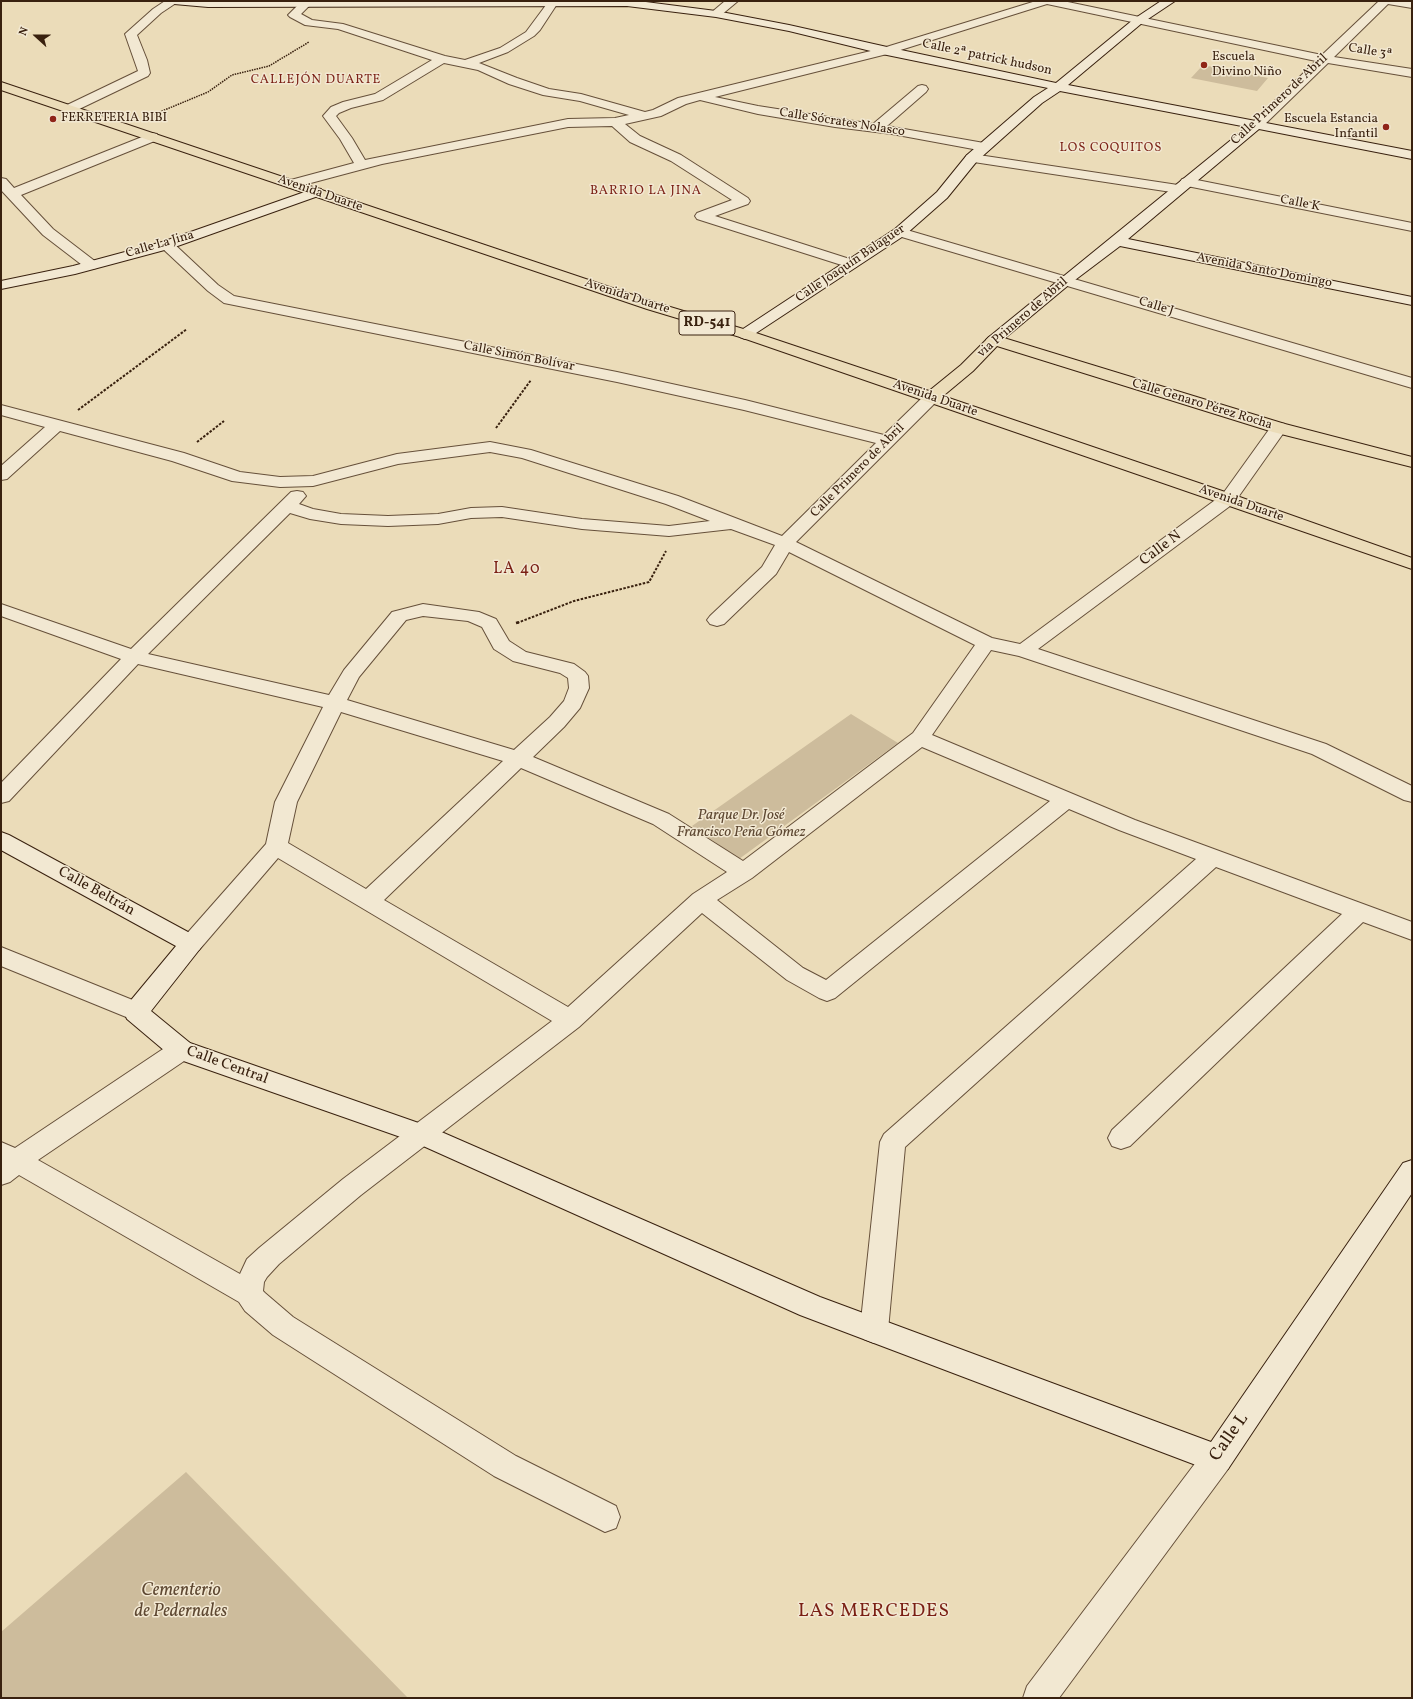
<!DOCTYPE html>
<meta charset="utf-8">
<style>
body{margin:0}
#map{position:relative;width:1413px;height:1699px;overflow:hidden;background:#ebdcb9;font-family:Vollkorn,serif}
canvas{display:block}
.frame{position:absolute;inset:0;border:2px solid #39210f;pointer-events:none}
.north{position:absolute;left:16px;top:16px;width:40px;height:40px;-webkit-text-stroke:3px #f2e8d2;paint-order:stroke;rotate:291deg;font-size:11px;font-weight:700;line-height:16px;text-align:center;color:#39210f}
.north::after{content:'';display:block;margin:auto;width:14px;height:18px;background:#39210f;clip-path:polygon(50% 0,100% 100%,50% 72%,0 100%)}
</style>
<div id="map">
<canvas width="1413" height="1699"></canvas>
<div class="frame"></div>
<div class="north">N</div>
</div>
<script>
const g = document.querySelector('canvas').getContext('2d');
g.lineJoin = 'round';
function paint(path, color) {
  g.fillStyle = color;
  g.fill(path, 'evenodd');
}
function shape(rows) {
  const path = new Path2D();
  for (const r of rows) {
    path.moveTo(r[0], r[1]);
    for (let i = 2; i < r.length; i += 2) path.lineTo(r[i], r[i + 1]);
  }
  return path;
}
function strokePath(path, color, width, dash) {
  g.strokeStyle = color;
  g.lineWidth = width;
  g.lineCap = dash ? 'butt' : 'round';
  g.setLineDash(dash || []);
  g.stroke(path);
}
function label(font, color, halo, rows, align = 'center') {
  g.font = font + ' Vollkorn,serif';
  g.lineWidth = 3;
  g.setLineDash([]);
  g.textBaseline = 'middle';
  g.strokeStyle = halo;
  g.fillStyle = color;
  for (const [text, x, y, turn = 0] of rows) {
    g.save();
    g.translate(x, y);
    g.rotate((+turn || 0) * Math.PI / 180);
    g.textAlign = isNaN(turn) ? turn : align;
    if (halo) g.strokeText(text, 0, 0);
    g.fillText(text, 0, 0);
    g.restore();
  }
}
paint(shape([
 [1203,65,1268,78,1257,91,1191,78],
 [851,714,898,743,739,859,692,826],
 [186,1472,408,1698,1,1698,1,1632]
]), '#cdbc9c');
const street = shape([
 [165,1,179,1,161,13,137,35,147,60,150,73,148,76,73,112,65,112,63,109,65,106,138,71,125,34,153,9,165,1],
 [306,1,311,4,301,14,312,20,343,24,445,56,465,60,500,48,526,32,549,1,559,1,540,30,534,36,508,52,479,63,517,78,549,89,581,94,645,112,653,110,678,98,883,48,1036,1,1063,1,1322,55,1379,1,1412,2,1412,8,1388,4,1334,57,1412,69,1412,77,1328,63,1261,128,1257,129,1253,128,1251,125,1253,122,1316,61,1047,4,891,53,715,97,758,106,873,124,918,86,922,85,926,86,928,89,926,92,887,126,984,143,989,144,990,147,989,150,984,151,892,134,835,127,758,114,700,100,686,104,661,116,625,124,640,136,681,155,748,198,750,201,748,204,715,216,856,261,858,264,856,267,851,268,697,219,695,216,697,213,732,200,671,161,630,142,612,126,568,127,382,164,292,188,287,187,285,184,287,181,354,163,340,139,323,116,331,107,343,102,375,94,432,60,338,29,305,25,290,17,288,15,301,2,306,1],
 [444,63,478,70,509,84,543,95,580,101,629,115,615,118,568,119,365,160,352,138,336,116,339,113,351,108,383,100,444,63],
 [725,1,738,1,720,16,712,16,710,14,712,12,725,1],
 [152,133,157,134,158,137,157,140,21,195,53,229,96,262,98,265,96,268,91,269,86,268,43,235,1,190,1,178,6,179,14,188,152,133],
 [972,154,1178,185,1183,186,1185,189,1183,192,1178,193,967,161,965,158,967,155,972,154],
 [1187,178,1412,223,1412,231,1182,185,1180,182,1182,179,1187,178],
 [900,228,1412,378,1412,388,895,235,893,232,895,229,900,228],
 [167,241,172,242,218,285,234,296,617,372,745,400,884,435,925,395,931,393,937,395,939,398,937,401,796,542,992,638,1020,644,1222,495,1273,424,1279,423,1285,424,1287,428,1234,503,1038,649,1326,744,1412,786,1412,802,1404,800,1312,754,1019,656,991,650,932,735,1135,820,1412,922,1412,940,1363,922,1130,1146,1121,1149,1112,1146,1108,1138,1112,1130,1342,914,1216,867,905,1147,888,1330,884,1339,874,1343,864,1339,860,1330,880,1142,884,1134,1196,859,1119,830,1069,809,835,998,827,1001,819,998,787,980,702,913,579,1027,361,1195,279,1264,267,1277,264,1282,263,1291,265,1293,293,1317,516,1456,616,1506,620,1517,616,1528,605,1532,494,1476,273,1335,245,1311,239,1302,19,1175,10,1182,1,1185,1,1142,15,1148,172,1043,181,1040,190,1043,193,1050,190,1057,38,1160,240,1274,247,1259,259,1248,343,1179,552,1021,278,858,199,950,191,953,183,950,179,944,183,938,266,844,275,802,323,707,138,664,9,801,1,803,1,783,121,659,1,616,1,604,131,649,291,492,297,491,303,492,306,496,299,504,313,509,341,514,388,516,438,514,471,508,502,507,582,519,669,526,710,521,666,504,522,458,490,452,398,464,313,486,280,487,232,481,172,461,60,431,7,479,1,480,1,466,45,427,1,415,1,405,184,453,240,472,280,477,313,476,397,454,490,442,531,450,678,496,782,536,876,443,744,410,617,382,224,303,208,291,162,248,160,245,162,242,167,241],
 [290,513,310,519,341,524,388,526,438,524,471,518,502,517,582,529,669,536,731,529,775,545,762,567,710,616,707,620,710,624,717,626,724,624,776,574,789,552,975,645,913,733,743,861,669,814,533,757,564,727,580,708,589,688,588,676,585,672,574,664,526,652,509,641,496,619,479,612,423,604,392,612,344,670,329,695,148,654,290,513],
 [423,616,468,621,482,627,494,649,513,661,560,673,568,678,569,688,564,701,550,717,514,750,347,700,359,677,406,620,423,616],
 [341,712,503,761,366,889,288,843,297,802,341,712],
 [922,747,1050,801,826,980,803,968,717,900,752,878,922,747],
 [521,768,653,824,727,872,693,894,568,1007,384,900,521,768],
 [1,947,145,1005,148,1012,145,1019,136,1021,1,966,1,947],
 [1217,1445,1228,1449,1232,1459,1228,1469,1059,1698,1023,1698,1027,1686,1206,1449,1217,1445]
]);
const secondary = shape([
 [168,1,638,1,716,11,789,25,887,47,1056,83,1134,19,1161,1,1175,1,1142,23,1068,85,1412,151,1412,159,1259,129,1128,239,1412,297,1412,305,1120,246,1071,283,999,343,994,345,989,343,986,340,989,337,1247,127,1060,91,1042,103,977,161,947,198,905,235,750,337,745,339,740,337,737,334,740,331,895,229,937,192,967,155,1034,97,1048,88,887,55,789,31,716,17,627,6,208,7,174,4,168,1],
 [316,188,321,189,323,192,321,195,172,248,75,274,1,289,1,281,73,266,162,242,316,188],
 [1,832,9,835,199,938,203,944,199,950,151,1011,190,1043,430,1127,820,1297,1211,1442,1403,1163,1412,1160,1412,1193,1228,1469,1217,1473,800,1315,412,1141,172,1057,127,1019,124,1012,127,1005,176,946,1,850,1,832]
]);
const primary = shape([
 [1,82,657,303,750,331,929,391,961,365,989,337,994,335,1285,424,1412,457,1412,467,1273,432,997,346,973,371,943,396,1234,495,1412,558,1412,569,740,337,647,309,1,90,1,82]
]);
strokePath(street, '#66503a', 2);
strokePath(secondary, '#39210f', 2);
strokePath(primary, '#39210f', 2);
strokePath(shape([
 [150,116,208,92,232,75,269,66,309,42]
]), '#39210f', 1.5, [1.5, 1]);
strokePath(shape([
 [78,410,187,329],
 [496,428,531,380],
 [197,442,224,421],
 [517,623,574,601,649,582,666,551]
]), '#39210f', 2, [2.5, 1.5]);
strokePath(shape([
 [516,623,520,622]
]), '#39210f', 2.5, [3, 2]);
paint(street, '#f2e8d2');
paint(secondary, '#f2e8d2');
paint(primary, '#ebdcb9');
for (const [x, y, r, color] of [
 [1204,65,4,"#8f2418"],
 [53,119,4,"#8f2418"],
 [1386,127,4,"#8f2418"]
]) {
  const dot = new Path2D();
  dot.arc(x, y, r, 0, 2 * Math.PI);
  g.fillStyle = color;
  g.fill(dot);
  strokePath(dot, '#f2e8d2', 1.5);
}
label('13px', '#39210f', '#f2e8d2', [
 ["Calle 3ª",1370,52,9],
 ["Calle 2ª patrick hudson",987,58,12],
 ["Calle Primero de Abril",1280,100,-43],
 ["Calle Sócrates Nolasco",842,123,9],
 ["Avenida Duarte",320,194,19],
 ["Calle K",1300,204,11],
 ["Calle La Jina",160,245,-16],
 ["Calle Joaquín Balaguer",851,264,-34],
 ["Avenida Santo Domingo",1264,271,11],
 ["Avenida Duarte",627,297,18],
 ["Calle J",1156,307,17],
 ["via Primero de Abril",1023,318,-41],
 ["Calle Simón Bolívar",519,357,11],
 ["Avenida Duarte",935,399,19],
 ["Calle Genaro Pérez Rocha",1202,405,17],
 ["Calle Primero de Abril",858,471,-45],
 ["Avenida Duarte",1241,504,19]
]);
label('13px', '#39210f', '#f2e8d2', [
 ["Escuela",1212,58],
 ["Divino Niño",1212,73],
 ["FERRETERIA BIBI",61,119],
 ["Escuela Estancia",1378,120,"right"],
 ["Infantil",1378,135,"right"]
], 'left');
g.letterSpacing = '1px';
label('13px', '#7a1f14', '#f2e8d2', [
 ["CALLEJÓN DUARTE",316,81],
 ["LOS COQUITOS",1111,149],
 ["BARRIO LA JINA",646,192]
]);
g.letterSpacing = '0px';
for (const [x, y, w] of [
 [707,323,56]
]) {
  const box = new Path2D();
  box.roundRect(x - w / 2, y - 12, w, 24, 3);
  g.fillStyle = '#f2e8d2';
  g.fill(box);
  strokePath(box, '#39210f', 1);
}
label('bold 14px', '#39210f', null, [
 ["RD-541",707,323]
]);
label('15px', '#39210f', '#f2e8d2', [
 ["Calle N",1161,549,-37],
 ["Calle Beltrán",96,892,29],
 ["Calle Central",227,1066,20]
]);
label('italic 15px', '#5e4832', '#f2e8d2', [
 ["Parque Dr. José",741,816],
 ["Francisco Peña Gómez",741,833]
]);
g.letterSpacing = '1px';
label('16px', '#7a1f14', '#f2e8d2', [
 ["LA 40",517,570]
]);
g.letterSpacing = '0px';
label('18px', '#39210f', '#f2e8d2', [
 ["Calle L",1230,1438,-55]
]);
label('italic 18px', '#5e4832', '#f2e8d2', [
 ["Cementerio",181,1592],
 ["de Pedernales",181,1613]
]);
g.letterSpacing = '1px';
label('19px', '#7a1f14', '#f2e8d2', [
 ["LAS MERCEDES",874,1613]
]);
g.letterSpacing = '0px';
</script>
